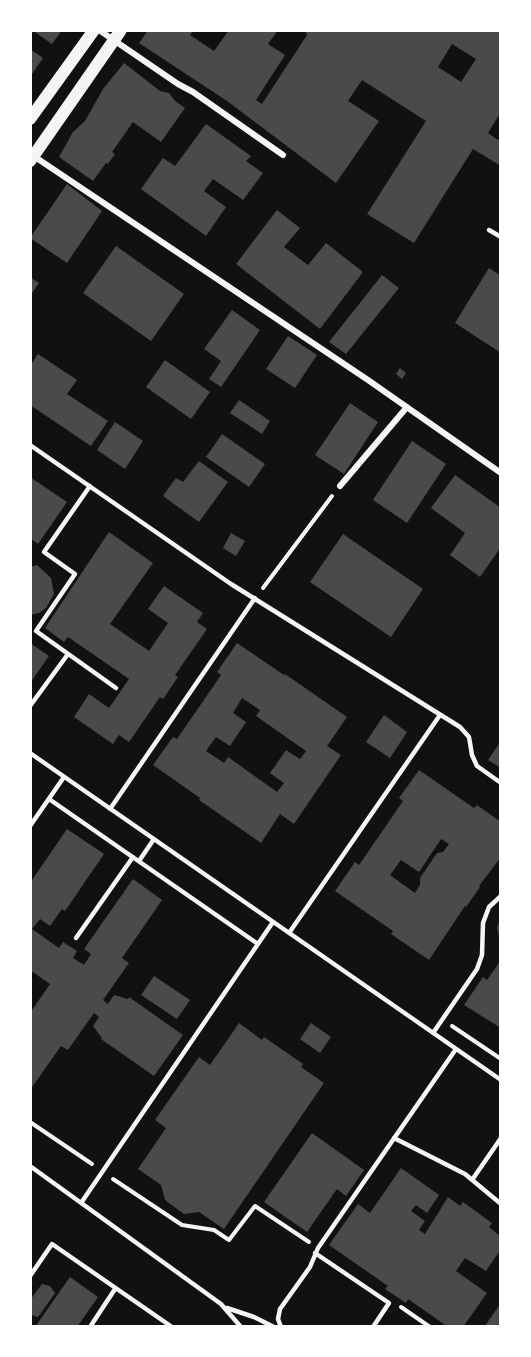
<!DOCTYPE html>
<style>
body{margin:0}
#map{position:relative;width:531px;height:1357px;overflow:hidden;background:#111;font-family:Figtree,sans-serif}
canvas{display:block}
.frame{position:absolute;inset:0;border:32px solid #fff;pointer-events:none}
</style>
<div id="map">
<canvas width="531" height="1357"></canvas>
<div class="frame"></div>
</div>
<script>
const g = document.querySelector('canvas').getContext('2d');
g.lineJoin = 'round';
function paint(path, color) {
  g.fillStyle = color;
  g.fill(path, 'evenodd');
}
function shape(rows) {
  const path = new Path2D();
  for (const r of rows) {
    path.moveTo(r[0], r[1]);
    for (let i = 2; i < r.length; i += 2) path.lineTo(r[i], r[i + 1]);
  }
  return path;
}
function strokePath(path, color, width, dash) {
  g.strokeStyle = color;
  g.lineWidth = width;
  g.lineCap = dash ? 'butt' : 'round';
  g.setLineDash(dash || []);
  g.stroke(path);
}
paint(shape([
 [32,30,62,30,52,44],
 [148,30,194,30,190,35,214,51,229,30,278,30,268,44,285,55,256,100,262,104,307,35,305,30,501,30,501,112,488,133,498,140,501,136,501,166,473,149,414,243,367,214,426,121,362,80,348,101,379,121,336,183,227,101,139,43],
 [452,44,476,59,461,82,438,67],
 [30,49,43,58,30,77],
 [124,63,160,91,169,93,175,101,185,108,161,142,133,122,112,152,115,154,108,164,106,163,93,181,59,157,73,132,85,121,103,89],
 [206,124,251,156,246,161,263,173,243,200,213,179,204,191,226,207,206,236,141,189,163,158,175,166],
 [67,184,102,211,67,263,30,238],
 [277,210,300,228,284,247,308,265,326,243,363,272,320,329,236,264],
 [116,246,184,294,151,341,83,293],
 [489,268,501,276,501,353,455,323],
 [382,275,399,288,346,354,329,342],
 [30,277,39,283,30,296],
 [232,310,260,330,221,387,209,379,221,361,204,349],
 [288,336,317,355,295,388,266,369],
 [38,354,77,380,67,394,108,421,91,446,30,405,30,366],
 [165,360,210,392,191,419,146,387],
 [400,368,406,373,402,379,396,374],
 [239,400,270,421,262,434,230,413],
 [350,403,378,422,344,474,315,455],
 [115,422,143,441,125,469,97,450],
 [222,434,265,464,249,487,206,457],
 [412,441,446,464,407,523,373,500],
 [199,461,228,482,199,522,163,496,176,478,183,482],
 [455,475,501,508,501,547,480,577,450,555,465,533,431,508],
 [30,477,67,502,38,544,30,538],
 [109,532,153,563,110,624,149,651,168,623,148,609,164,586,203,613,197,622,207,629,175,675,178,677,163,699,160,697,129,742,119,735,113,744,74,717,89,694,109,708,129,679,68,637,64,642,45,628],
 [231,533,245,541,236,556,223,548],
 [343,534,423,589,391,637,310,582],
 [37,565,51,578,54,594,46,608,39,613,30,615,30,567],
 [30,643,49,656,30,683],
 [237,643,284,675,285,674,347,717,327,746,341,755,294,824,280,814,261,843,199,800,200,798,153,765,173,737,177,739,221,675,217,672],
 [242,698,260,710,256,716,306,751,300,759,286,750,270,773,284,783,277,792,228,757,224,763,206,751,216,737,230,746,246,722,233,713],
 [384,715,407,732,390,758,366,742],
 [501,741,501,768,488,760],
 [419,770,474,808,477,805,501,822,501,857,479,886,480,887,466,907,465,906,429,960,391,934,393,931,335,891,355,862,359,865,403,801,399,798],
 [441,839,449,844,443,852,437,853,420,878,420,885,415,893,390,875,401,860,419,872],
 [67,829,104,854,65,911,62,909,50,926,40,919,32,929,59,948,63,942,77,951,73,958,84,965,91,954,84,949,133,879,162,900,122,958,129,963,103,1000,108,1004,114,995,128,999,129,997,183,1035,154,1076,101,1039,102,1038,93,1026,99,1017,94,1013,68,1050,61,1046,30,1090,32,1025,30,1013,50,984,30,970,30,883],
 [501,916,501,943,497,928],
 [501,960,501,1028,464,1005,483,977,487,980],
 [154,976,190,1000,177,1019,141,995],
 [239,1023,262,1040,264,1037,303,1064,301,1067,324,1083,224,1229,199,1212,184,1214,165,1200,161,1185,138,1169,166,1128,155,1120,199,1057,210,1065],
 [311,1023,331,1037,320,1053,300,1039],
 [312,1133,364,1170,346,1196,337,1189,307,1232,264,1202],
 [401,1168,439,1195,427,1213,416,1205,411,1211,425,1221,419,1230,425,1234,448,1197,460,1206,463,1202,492,1223,489,1227,501,1237,501,1249,486,1271,465,1258,456,1271,487,1293,463,1327,448,1327,408,1299,406,1303,385,1289,388,1286,329,1245,358,1204,370,1213],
 [70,1277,98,1297,77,1327,35,1327],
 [42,1284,50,1286,55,1293,38,1317,34,1316,30,1314,30,1300],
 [501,1303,501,1327,484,1327]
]), '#4a4a4a');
strokePath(shape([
 [263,588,332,496],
 [452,1026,501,1059],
 [30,1122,92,1164],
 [113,1179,182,1225,214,1230,229,1240,255,1206,309,1242],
 [401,1307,430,1327]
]), '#f5f5f5', 4);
strokePath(shape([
 [489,230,501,237],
 [30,445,231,584,460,727,469,737,472,755,477,766,501,783],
 [90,486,44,552,75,574,36,631,116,688],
 [30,706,68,654],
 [30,753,501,1080],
 [49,799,258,944],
 [110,809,255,598],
 [30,826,64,777],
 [139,861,154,839],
 [289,933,440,715],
 [76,938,133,857],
 [433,1033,477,969,482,955,483,923,489,907,501,896],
 [394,1138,465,1174,501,1204],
 [30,1166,221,1304,241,1327],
 [472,1180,501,1138],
 [81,1203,273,922],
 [315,1253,389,1303,373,1327],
 [30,1276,52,1244,172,1327],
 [227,1308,254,1317,274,1327],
 [90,1327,115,1289],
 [281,1327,278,1319,280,1309,310,1267,318,1248,456,1049]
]), '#f5f5f5', 4.5);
strokePath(shape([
 [99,30,178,84,193,92,283,155],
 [32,155,368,380,501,473],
 [340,486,407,407]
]), '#f5f5f5', 6);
strokePath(shape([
 [30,119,94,30],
 [30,161,121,30]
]), '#f5f5f5', 12);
</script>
